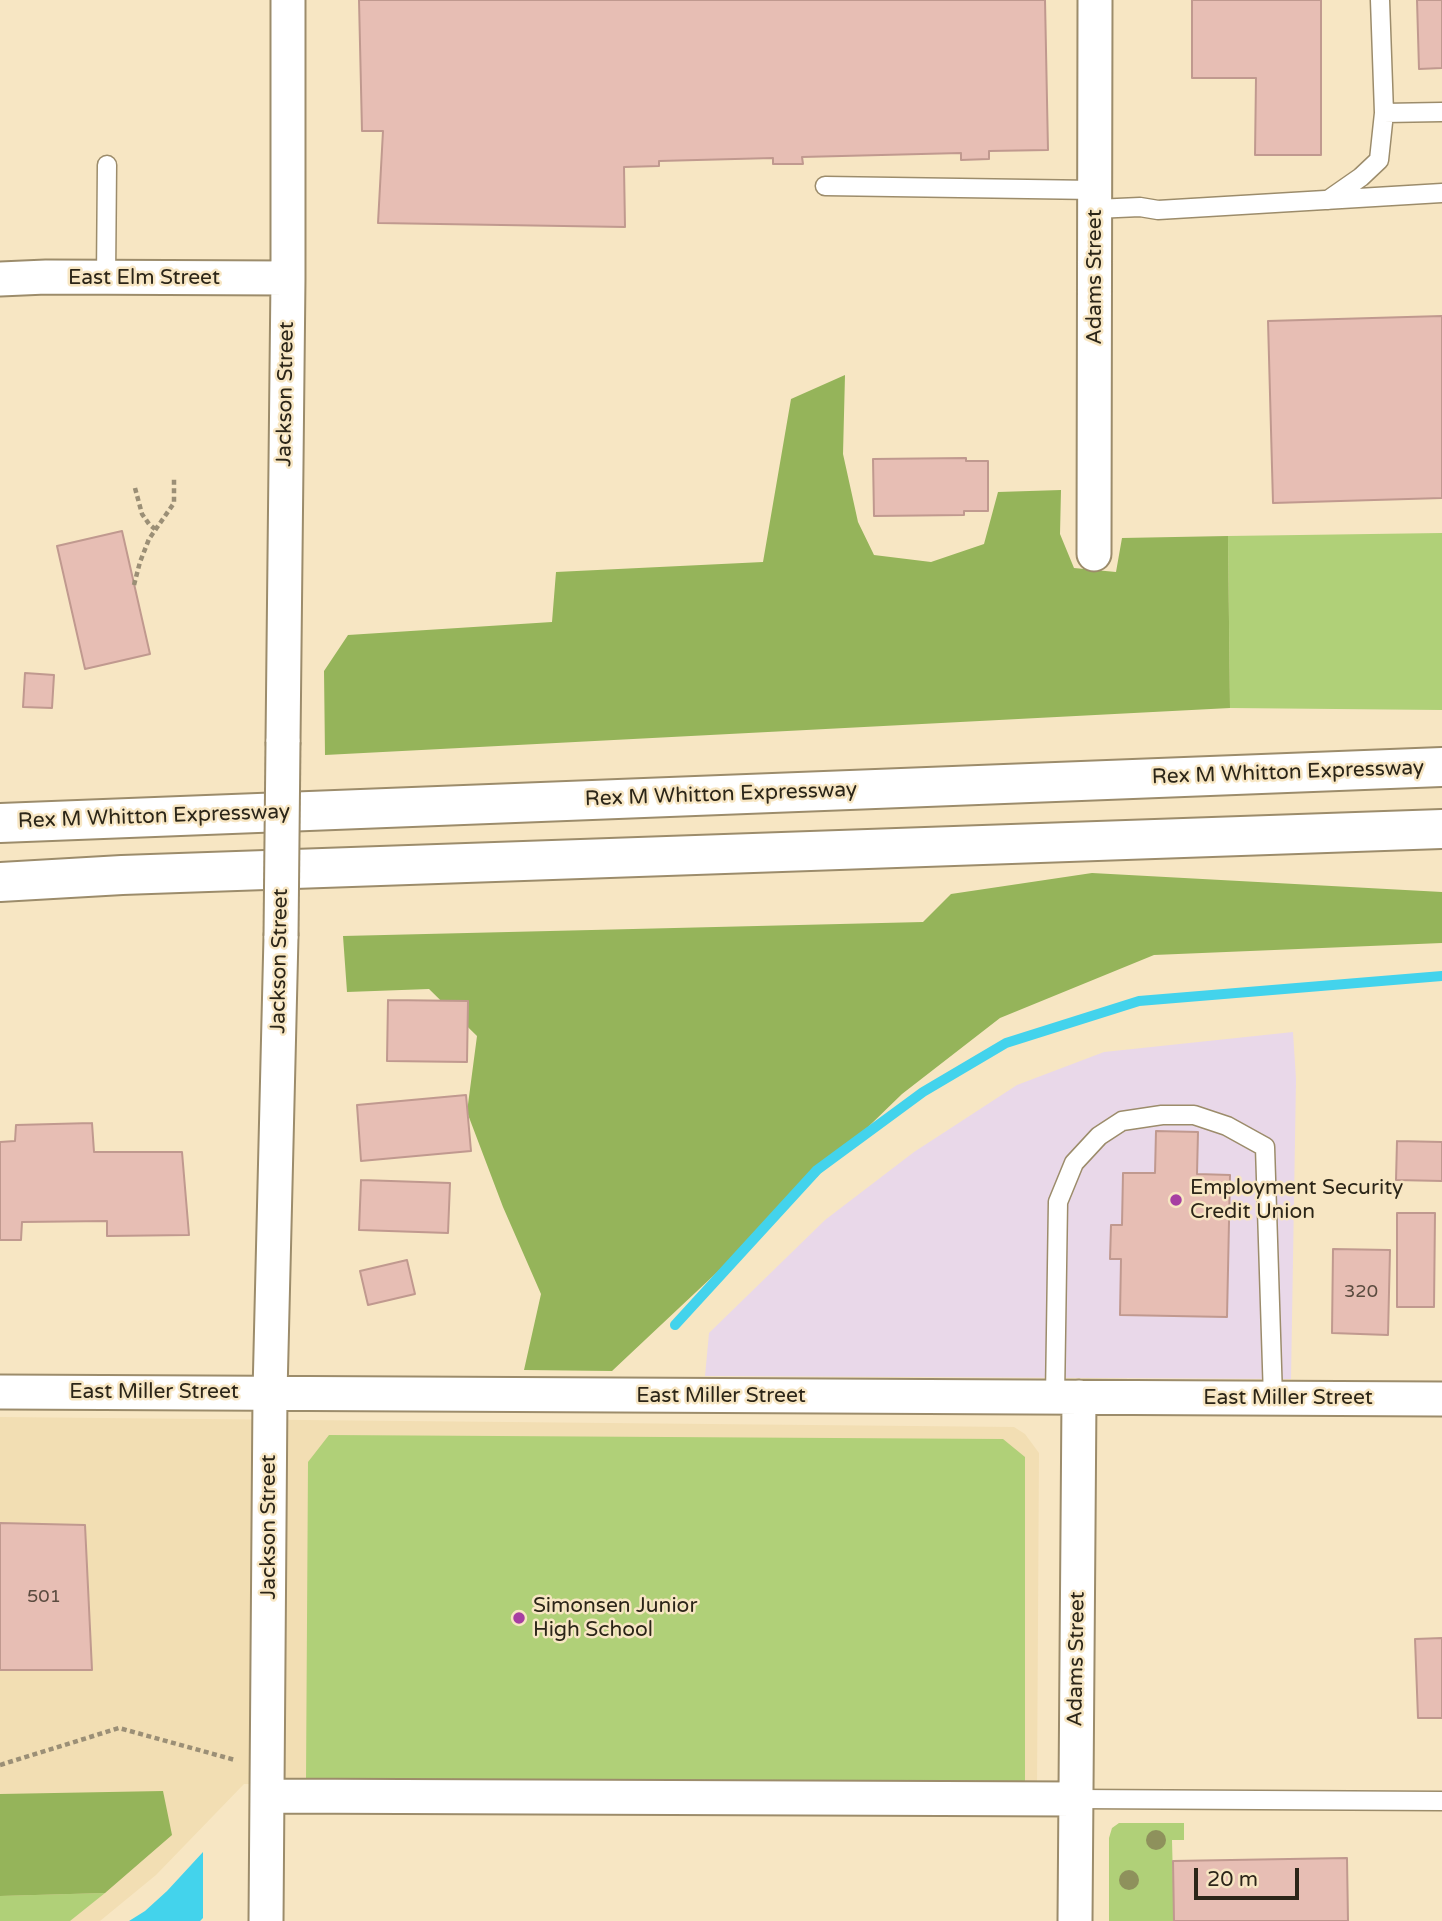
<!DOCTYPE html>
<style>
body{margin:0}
#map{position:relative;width:1442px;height:1921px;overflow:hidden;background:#f7e6c3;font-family:"Varela Round",sans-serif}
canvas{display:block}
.scale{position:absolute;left:1194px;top:1868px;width:105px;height:32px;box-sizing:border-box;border:4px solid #2b2518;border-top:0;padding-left:9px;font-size:21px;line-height:24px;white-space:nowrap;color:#2b2518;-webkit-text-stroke:5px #f7e6c3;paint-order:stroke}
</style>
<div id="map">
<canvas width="1442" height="1921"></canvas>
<div class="scale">20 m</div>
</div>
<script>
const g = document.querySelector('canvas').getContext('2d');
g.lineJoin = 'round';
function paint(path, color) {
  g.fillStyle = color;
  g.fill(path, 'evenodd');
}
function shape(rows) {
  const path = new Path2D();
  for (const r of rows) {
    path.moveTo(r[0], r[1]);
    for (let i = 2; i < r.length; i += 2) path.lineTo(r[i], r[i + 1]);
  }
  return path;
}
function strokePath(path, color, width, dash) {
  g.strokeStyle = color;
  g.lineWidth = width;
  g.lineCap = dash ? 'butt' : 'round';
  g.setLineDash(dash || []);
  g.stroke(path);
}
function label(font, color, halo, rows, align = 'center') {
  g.font = font + ' "Varela Round",sans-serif';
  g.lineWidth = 5;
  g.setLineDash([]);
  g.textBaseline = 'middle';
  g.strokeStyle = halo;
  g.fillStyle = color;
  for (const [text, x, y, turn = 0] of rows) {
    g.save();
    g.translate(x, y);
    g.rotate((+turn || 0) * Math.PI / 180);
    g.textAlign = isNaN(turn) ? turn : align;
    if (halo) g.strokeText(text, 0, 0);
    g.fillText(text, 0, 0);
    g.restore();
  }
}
paint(shape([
 [1293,1032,1296,1079,1291,1379,705,1376,709,1333,825,1220,914,1152,1017,1085,1104,1052]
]), '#e9d8e9');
paint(shape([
 [0,1417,1014,1427,1025,1434,1039,1453,1037,1787,244,1784,156,1875,100,1921,0,1921]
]), '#f2deb3');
paint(shape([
 [1442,533,1442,710,1230,708,1228,536],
 [329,1435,1003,1439,1025,1457,1025,1791,306,1779,308,1462],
 [1119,1823,1184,1823,1184,1840,1172,1840,1174,1921,1109,1921,1109,1838,1112,1828],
 [105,1893,70,1921,0,1921,0,1896]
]), '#b0d078');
paint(shape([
 [845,375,843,454,858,522,874,555,931,562,984,544,998,492,1061,490,1060,534,1074,568,1116,572,1122,538,1228,536,1230,708,325,755,324,671,348,635,552,622,556,572,763,562,791,399],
 [1092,873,1442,892,1442,943,1154,955,1000,1018,902,1094,762,1230,612,1371,524,1370,541,1294,503,1207,467,1112,477,1036,429,989,347,992,343,936,923,922,951,894],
 [163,1791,172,1835,105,1893,0,1896,0,1794]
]), '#95b45a');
paint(shape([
 [203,1852,203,1918,200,1921,129,1921,145,1911,167,1891]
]), '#43d3ec');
strokePath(shape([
 [675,1325,817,1170,923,1092,1006,1043,1139,1001,1442,976]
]), '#43d3ec', 10);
const building = shape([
 [359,0,1045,0,1048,150,989,151,989,159,961,160,961,153,802,157,803,164,773,164,773,158,659,161,659,166,624,167,625,227,378,223,383,131,362,131,359,0],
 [1192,0,1321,0,1321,155,1255,155,1256,78,1192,78,1192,0],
 [1417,0,1442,0,1442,68,1419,69,1417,0],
 [1442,316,1442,498,1273,503,1268,321,1442,316],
 [966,458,966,461,988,461,988,511,964,511,964,515,874,516,873,459,966,458],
 [122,531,150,654,85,669,57,546,122,531],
 [25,673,54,675,52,708,23,707,25,673],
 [388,1000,468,1001,467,1062,387,1061,388,1000],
 [466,1095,471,1151,361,1161,357,1105,466,1095],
 [92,1123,94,1152,182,1152,189,1235,107,1236,107,1221,22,1222,21,1240,0,1240,0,1142,15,1141,16,1125,92,1123],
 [1156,1131,1198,1132,1197,1174,1230,1175,1227,1317,1120,1315,1121,1259,1110,1259,1111,1225,1122,1225,1123,1173,1155,1173,1156,1131],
 [1397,1141,1442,1142,1442,1181,1396,1180,1397,1141],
 [361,1180,450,1183,448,1233,359,1230,361,1180],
 [1397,1213,1435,1213,1434,1307,1397,1307,1397,1213],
 [1333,1249,1390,1250,1388,1335,1332,1333,1333,1249],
 [407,1260,415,1294,368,1305,360,1271,407,1260],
 [0,1523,85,1525,92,1670,0,1670,0,1523],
 [1442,1638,1442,1718,1418,1718,1415,1639,1442,1638],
 [1347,1858,1348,1921,1174,1921,1173,1861,1347,1858]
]);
paint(building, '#e7beb4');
strokePath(building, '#c0998f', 2);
const lane = shape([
 [1384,113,1442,112],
 [825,186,1095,190],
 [1328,200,1361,177,1379,160,1384,113,1380,0],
 [1095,209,1140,207,1158,210,1442,193],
 [106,278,107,165],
 [1055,1397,1058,1202,1074,1163,1099,1136,1122,1121,1162,1115,1194,1115,1227,1126,1265,1147,1273,1398],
 [1076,1799,1442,1801]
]);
const street = shape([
 [0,279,46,277,288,278],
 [1094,554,1095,0],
 [283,742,288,278,288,0],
 [0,1392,1442,1399],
 [267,1796,1076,1799],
 [266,1921,270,1393,281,936],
 [1075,1921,1079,1397]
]);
const highway = shape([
 [0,823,1442,767],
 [0,882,122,875,1442,829]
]);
strokePath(lane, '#9c8c6b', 21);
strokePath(street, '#9c8c6b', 37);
strokePath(highway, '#9c8c6b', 42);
strokePath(shape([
 [135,488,142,514,149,524,155,529],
 [134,585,140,562,149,539,174,503,174,478],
 [0,1765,119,1728,235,1760]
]), '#9b8f76', 4.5, [5, 3.5]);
strokePath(lane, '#fff', 18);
strokePath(street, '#fff', 33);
strokePath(highway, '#fff', 38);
const streetBridge = shape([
 [281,936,283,742]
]);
strokePath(streetBridge, '#9c8c6b', 37, []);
strokePath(streetBridge, '#fff', 33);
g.fillStyle = '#8e915c';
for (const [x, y] of [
 [1156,1840],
 [1129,1880]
]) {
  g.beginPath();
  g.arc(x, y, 10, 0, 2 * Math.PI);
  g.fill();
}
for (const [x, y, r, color] of [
 [1176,1200,7,"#a73fa2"],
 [519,1618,7,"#a73fa2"]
]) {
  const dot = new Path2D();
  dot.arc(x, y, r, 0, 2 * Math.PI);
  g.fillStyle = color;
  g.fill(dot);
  strokePath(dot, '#f7e6c3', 2.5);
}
label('18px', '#5a4b3f', null, [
 ["320",1361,1292],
 ["501",44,1597]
]);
label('21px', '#2b2518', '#f7e6c3', [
 ["Adams Street",1095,277,-90],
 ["East Elm Street",144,278],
 ["Jackson Street",286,394,-89],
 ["Rex M Whitton Expressway",1288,773,-2],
 ["Rex M Whitton Expressway",721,795,-2],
 ["Rex M Whitton Expressway",154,817,-2],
 ["Jackson Street",280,961,-89],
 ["East Miller Street",154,1392],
 ["East Miller Street",721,1396],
 ["East Miller Street",1288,1398],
 ["Jackson Street",269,1527,-90],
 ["Adams Street",1077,1659,-89]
]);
label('21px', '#2b2518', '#f7e6c3', [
 ["Employment Security",1190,1188],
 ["Credit Union",1190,1212],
 ["Simonsen Junior",533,1606],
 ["High School",533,1630]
], 'left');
</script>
